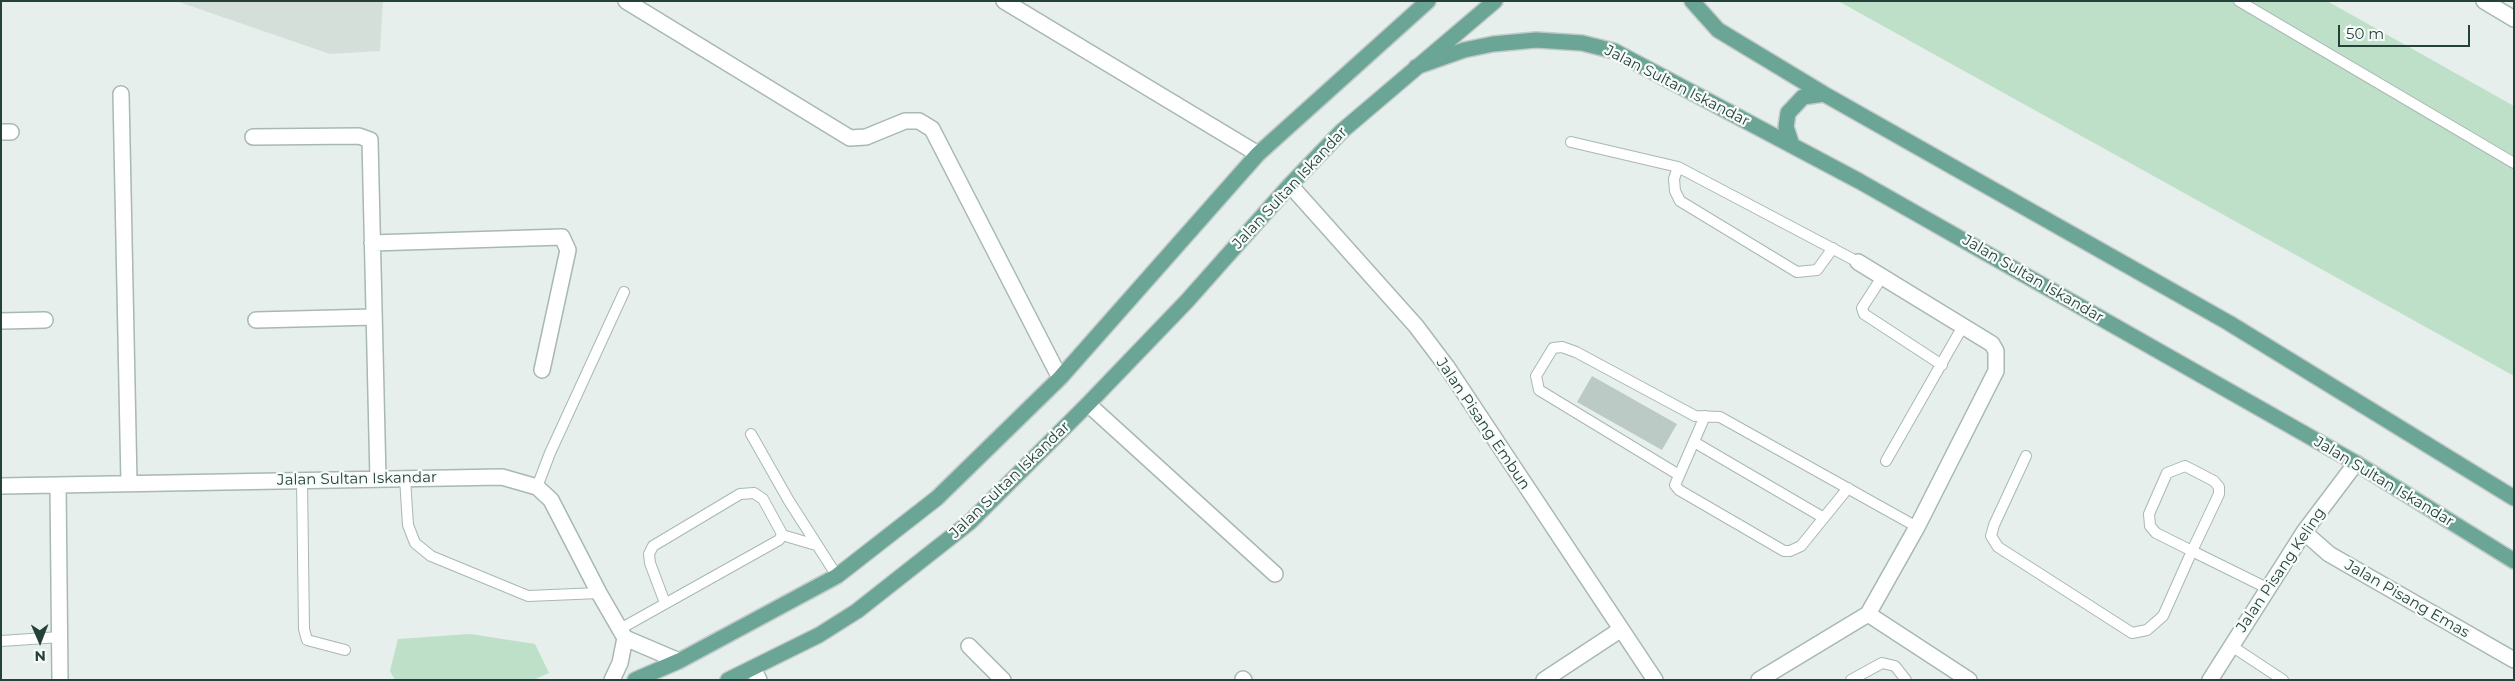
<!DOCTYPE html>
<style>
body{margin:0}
#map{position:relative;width:2515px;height:681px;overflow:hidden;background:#e6efeb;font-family:Montserrat,sans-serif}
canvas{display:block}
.frame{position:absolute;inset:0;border:2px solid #24423a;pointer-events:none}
.north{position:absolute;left:15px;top:616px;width:50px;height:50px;-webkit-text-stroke:4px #f7fbf9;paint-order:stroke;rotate:179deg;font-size:14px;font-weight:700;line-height:20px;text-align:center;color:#24423a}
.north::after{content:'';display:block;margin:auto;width:18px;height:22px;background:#24423a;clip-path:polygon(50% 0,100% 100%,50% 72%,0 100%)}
.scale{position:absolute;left:2338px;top:25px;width:132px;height:22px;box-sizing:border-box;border:2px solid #24423a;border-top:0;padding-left:6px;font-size:15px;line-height:18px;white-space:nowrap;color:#24423a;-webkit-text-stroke:4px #f7fbf9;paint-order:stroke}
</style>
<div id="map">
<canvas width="2515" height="681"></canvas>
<div class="frame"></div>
<div class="north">N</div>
<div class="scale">50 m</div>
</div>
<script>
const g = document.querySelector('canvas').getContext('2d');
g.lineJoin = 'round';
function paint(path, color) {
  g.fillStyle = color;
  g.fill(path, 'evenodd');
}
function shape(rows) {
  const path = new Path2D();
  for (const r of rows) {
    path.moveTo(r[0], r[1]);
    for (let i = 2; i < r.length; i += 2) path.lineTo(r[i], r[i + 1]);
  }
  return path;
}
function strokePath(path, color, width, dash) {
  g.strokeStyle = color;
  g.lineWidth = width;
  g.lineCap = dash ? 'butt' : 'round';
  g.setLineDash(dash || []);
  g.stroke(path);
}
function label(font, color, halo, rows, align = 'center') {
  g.font = font + ' Montserrat,sans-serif';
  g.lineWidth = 4.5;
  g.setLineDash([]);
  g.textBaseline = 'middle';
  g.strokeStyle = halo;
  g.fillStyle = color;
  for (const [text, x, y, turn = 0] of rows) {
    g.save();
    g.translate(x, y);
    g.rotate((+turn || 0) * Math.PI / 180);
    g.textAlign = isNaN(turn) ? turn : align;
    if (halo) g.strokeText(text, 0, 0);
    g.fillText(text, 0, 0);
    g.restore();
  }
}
paint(shape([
 [176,1,383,1,380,51,330,54]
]), '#d4dfda');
paint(shape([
 [1838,1,2327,1,2514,106,2514,376],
 [470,634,535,644,549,673,533,680,395,680,390,671,398,639]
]), '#bfe0c8');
paint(shape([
 [1592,376,1677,424,1662,450,1577,402]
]), '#bbcac4');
const service = shape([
 [2239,1,2514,163],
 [1571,142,1678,167,1858,262],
 [1678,167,1674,179,1675,191,1680,201,1797,272,1817,270,1833,248],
 [1882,277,1862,308,1864,314,1942,365],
 [1705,416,1675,485,1679,490,1784,551,1790,551,1801,546,1848,488],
 [751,434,789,501,837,576],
 [1694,442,1824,518],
 [2026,456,1994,525,1991,536,1998,547,2132,633,2147,630,2163,616,2192,551,2267,588],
 [1886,461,1963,326],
 [2185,466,2214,481,2219,487,2219,494,2192,551,2156,533,2150,526,2149,514,2167,473,2185,466],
 [1679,475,1539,390,1536,376,1553,348,1562,347,1576,352,1695,416,1720,417,1917,527],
 [405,478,408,525,415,543,431,556,528,596,599,593],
 [302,480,304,629,307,640,345,650],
 [537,487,550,453,624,292],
 [782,535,816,545],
 [620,629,779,540,782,535,781,532,763,499,754,493,740,494,653,546,649,554,650,563,665,603],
 [1,641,60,637],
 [2230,645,2283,680],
 [1851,680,1882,663,1895,666,1906,680]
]);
const minor = shape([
 [626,1,850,138,866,137,905,121,919,121,932,129,1060,378],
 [1004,1,1258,154],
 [121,94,129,483],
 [1,132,11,132],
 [253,137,359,136,370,140,378,479],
 [1290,185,1416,326,1447,367,1655,680],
 [372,243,562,237,568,250,542,370],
 [256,320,374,317],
 [1,321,45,320],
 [1088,404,1275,574],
 [58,485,60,680],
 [1,486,502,477,537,487,551,500,599,593,625,638],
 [2304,532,2329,554,2514,660],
 [1868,614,1969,680],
 [625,638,679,661],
 [969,646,1003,680],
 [753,668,759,680],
 [1243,679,1244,680],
 [612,680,620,663,625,638],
 [1544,680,1620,630],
 [1759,680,1868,614,1917,527,1996,371,1996,351,1992,344,1858,262],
 [2210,680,2304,532,2356,463]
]);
const secondary = shape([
 [2484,1,2514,19]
]);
const primary = shape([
 [1692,1,1718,30,1824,94,2229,323,2514,498],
 [1416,67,1464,50,1493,44,1536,40,1582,43,1614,51,1859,181,2356,463,2514,561],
 [1792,145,1786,127,1788,113,1803,97,1824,94],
 [635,680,679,661,837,576,937,498,1060,378,1258,154,1428,1],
 [728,680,819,635,857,611,970,522,1088,404,1187,301,1290,185,1342,131,1495,1]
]);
strokePath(service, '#a8b8b2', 12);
strokePath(minor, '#a8b8b2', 18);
strokePath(secondary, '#a4bbb3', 18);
strokePath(primary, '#c2cac8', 18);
strokePath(service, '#fff', 10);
strokePath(minor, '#fff', 15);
strokePath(secondary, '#fff', 15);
strokePath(primary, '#6aa596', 15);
label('15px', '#24423a', '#f7fbf9', [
 ["Jalan Sultan Iskandar",1677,86,27],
 ["Jalan Sultan Iskandar",1290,188,-47],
 ["Jalan Sultan Iskandar",2033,279,30],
 ["Jalan Pisang Embun",1483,424,56],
 ["Jalan Sultan Iskandar",357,479,-1],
 ["Jalan Sultan Iskandar",1010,480,-44],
 ["Jalan Sultan Iskandar",2384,482,31],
 ["Jalan Pisang Keling",2281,570,-56],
 ["Jalan Pisang Emas",2407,599,30]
]);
</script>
